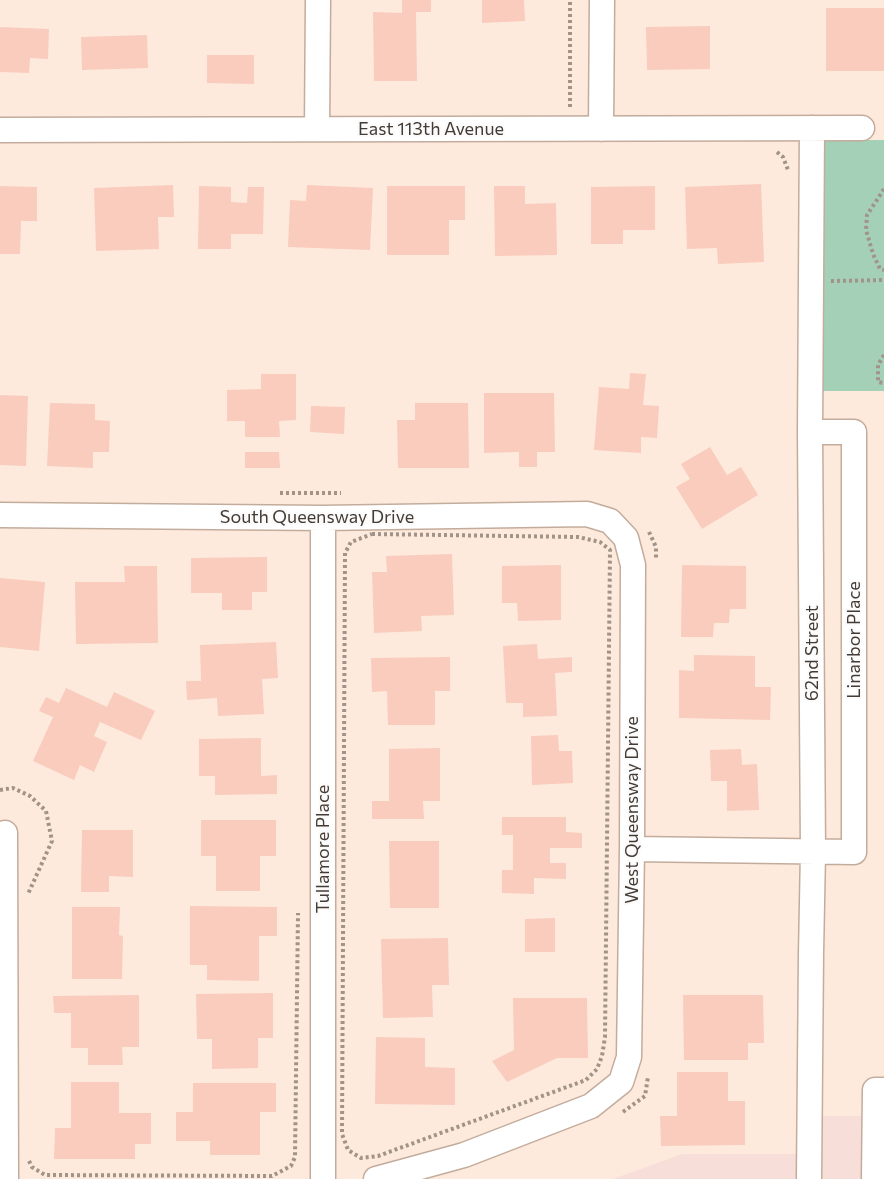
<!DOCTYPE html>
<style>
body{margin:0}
canvas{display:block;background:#fdeadc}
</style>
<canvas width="884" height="1179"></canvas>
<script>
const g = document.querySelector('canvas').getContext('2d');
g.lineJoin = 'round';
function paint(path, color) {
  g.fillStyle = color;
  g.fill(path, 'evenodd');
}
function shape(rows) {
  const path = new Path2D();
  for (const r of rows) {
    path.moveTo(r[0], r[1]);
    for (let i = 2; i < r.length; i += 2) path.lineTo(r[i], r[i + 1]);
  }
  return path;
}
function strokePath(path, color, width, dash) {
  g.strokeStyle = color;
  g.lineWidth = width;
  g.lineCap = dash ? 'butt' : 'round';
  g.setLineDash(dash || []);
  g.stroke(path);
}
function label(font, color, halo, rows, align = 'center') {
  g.font = font + ' Commissioner,sans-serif';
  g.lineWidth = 4.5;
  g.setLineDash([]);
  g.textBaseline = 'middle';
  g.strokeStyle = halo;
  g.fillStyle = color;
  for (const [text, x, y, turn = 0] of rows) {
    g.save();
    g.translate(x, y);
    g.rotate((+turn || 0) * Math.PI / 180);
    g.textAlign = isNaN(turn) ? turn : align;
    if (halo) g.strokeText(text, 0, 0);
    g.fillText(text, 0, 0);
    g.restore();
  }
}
paint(shape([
 [822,1116,884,1116,884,1179,613,1179,682,1154,822,1154]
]), '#f8ded8');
paint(shape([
 [824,140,884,140,884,391,823,391]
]), '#a4d0b8');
paint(shape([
 [402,0,431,0,431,12,416,12,417,81,374,81,373,12,402,13],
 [482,0,524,0,525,21,482,23],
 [826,8,884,8,884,71,826,71],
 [710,26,710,69,647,70,646,27],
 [0,27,49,29,48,59,30,58,29,73,0,72],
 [147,35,148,68,82,70,81,37],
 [207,55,254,55,254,84,207,83],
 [761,184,764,262,718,264,717,248,687,249,685,187],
 [173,185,174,217,158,217,159,249,96,251,94,188],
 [307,185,373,188,370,250,288,247,290,200,306,201],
 [0,186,37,187,37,221,21,221,20,254,0,254],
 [199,186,231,187,231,202,247,203,248,187,264,187,263,234,231,234,231,249,198,249],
 [387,186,465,186,465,220,449,220,449,255,387,255],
 [494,186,525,186,525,204,556,203,557,255,495,256],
 [655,186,655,230,623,230,623,244,591,244,591,187],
 [630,373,646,374,643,405,659,406,657,438,641,437,641,453,594,450,599,387,629,389],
 [261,374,296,374,296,420,279,421,280,437,245,437,245,421,227,421,227,390,261,389],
 [484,393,554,393,555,452,537,452,537,467,519,467,519,452,484,453],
 [0,395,28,396,26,466,0,465],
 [50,403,95,404,95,420,110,421,109,452,93,452,93,468,47,466],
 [415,403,468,403,469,468,398,468,397,420,415,420],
 [311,406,345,407,344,434,310,432],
 [710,447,727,475,741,467,758,495,702,529,676,487,690,479,681,464],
 [245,452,279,452,280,468,245,468],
 [452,554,454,615,421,616,422,631,374,633,372,572,387,572,386,556],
 [267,557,267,592,252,592,252,610,222,610,222,593,191,593,191,558],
 [561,565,561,620,518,621,517,603,502,603,502,566],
 [682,565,746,566,746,609,730,609,729,623,714,623,713,637,681,637],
 [124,566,157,566,158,643,76,644,75,582,125,582],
 [0,578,45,582,39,651,0,647],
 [276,642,278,678,262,679,264,714,218,716,217,698,187,700,186,681,201,681,200,645],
 [537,644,538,659,572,657,572,672,555,673,557,716,523,717,523,703,506,703,503,646],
 [694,655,755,656,755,687,771,687,770,720,679,718,679,670,694,671],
 [450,657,450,691,435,691,435,725,388,725,387,691,372,692,371,658],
 [66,688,107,707,114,692,155,711,141,740,100,722,94,736,107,742,94,772,80,765,74,780,33,761,53,717,39,711,46,697,59,703],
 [558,735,559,751,572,751,573,783,532,785,531,736],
 [261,738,261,776,277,775,277,794,215,795,215,776,199,776,199,739],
 [440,748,440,801,423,801,424,819,372,819,372,801,389,801,389,749],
 [741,749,742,765,757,764,759,810,727,811,727,781,711,781,710,750],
 [502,817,566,817,566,832,582,833,582,848,550,848,550,863,566,863,566,879,534,878,534,894,502,893,502,870,513,870,513,835,502,835],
 [201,820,276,820,276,856,260,856,260,891,216,891,216,856,201,856],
 [82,830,133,830,133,877,109,876,109,892,81,892],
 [389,841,439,841,439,908,390,908],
 [190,906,277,907,277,936,259,936,259,981,207,980,207,965,190,965],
 [72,907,120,907,119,935,123,936,122,979,72,979],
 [555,918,555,952,525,952,525,919],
 [448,938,449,985,432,985,433,1017,383,1018,381,939],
 [273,993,273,1038,258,1038,258,1068,212,1069,212,1039,197,1039,196,994],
 [139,995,139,1047,122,1047,123,1065,88,1065,88,1048,71,1048,71,1013,54,1013,53,996],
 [683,995,763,995,764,1043,748,1043,748,1060,684,1060],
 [513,998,587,998,588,1058,557,1058,507,1082,492,1061,514,1050],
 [376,1037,425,1038,425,1067,455,1068,455,1105,375,1104],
 [677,1072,728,1072,728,1101,745,1101,745,1145,661,1146,660,1116,677,1116],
 [71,1082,119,1082,119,1113,151,1113,151,1144,135,1144,135,1159,54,1159,55,1128,71,1128],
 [193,1083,276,1083,276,1112,260,1112,260,1155,210,1155,210,1141,176,1141,176,1112,193,1112]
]), '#f9ccbe');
const minor = shape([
 [317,129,318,0],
 [601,129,602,0],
 [0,130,862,128],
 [0,515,323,518,587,514,610,521,626,538,633,565,632,849,629,1057,621,1082,591,1106,464,1155,376,1179],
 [323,518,323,1179],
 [5,833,6,1179],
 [632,849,854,852,854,432,810,432],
 [809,1179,811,954,813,852,810,432,812,128],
 [874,1179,875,1090,884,1090]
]);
strokePath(minor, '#c3ac9c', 27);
strokePath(shape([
 [570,107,570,0],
 [777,152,783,157,788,170],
 [884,189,867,215,866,230,873,254,880,269,884,270],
 [831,281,884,280],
 [884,355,878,365,878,382,884,383],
 [280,493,341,493],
 [649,532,656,547,656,559],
 [372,534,578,537,600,542,610,550,605,1037,602,1056,597,1069,586,1080,378,1156,361,1158,348,1150,342,1134,345,553,351,542,372,534],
 [0,790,13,788,30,796,46,811,52,841,28,894],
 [623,1112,645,1096,648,1077],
 [29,1161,32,1167,45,1175,272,1176,291,1166,295,1157,298,913]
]), '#a19388', 4, [3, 3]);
strokePath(minor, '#fff', 24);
label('18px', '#443b34', '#fbfbfb', [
 ["East 113th Avenue",431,129],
 ["South Queensway Drive",317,517],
 ["Linarbor Place",854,640,-90],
 ["62nd Street",812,653,-90],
 ["West Queensway Drive",632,810,-90],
 ["Tullamore Place",323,849,-90]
]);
</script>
